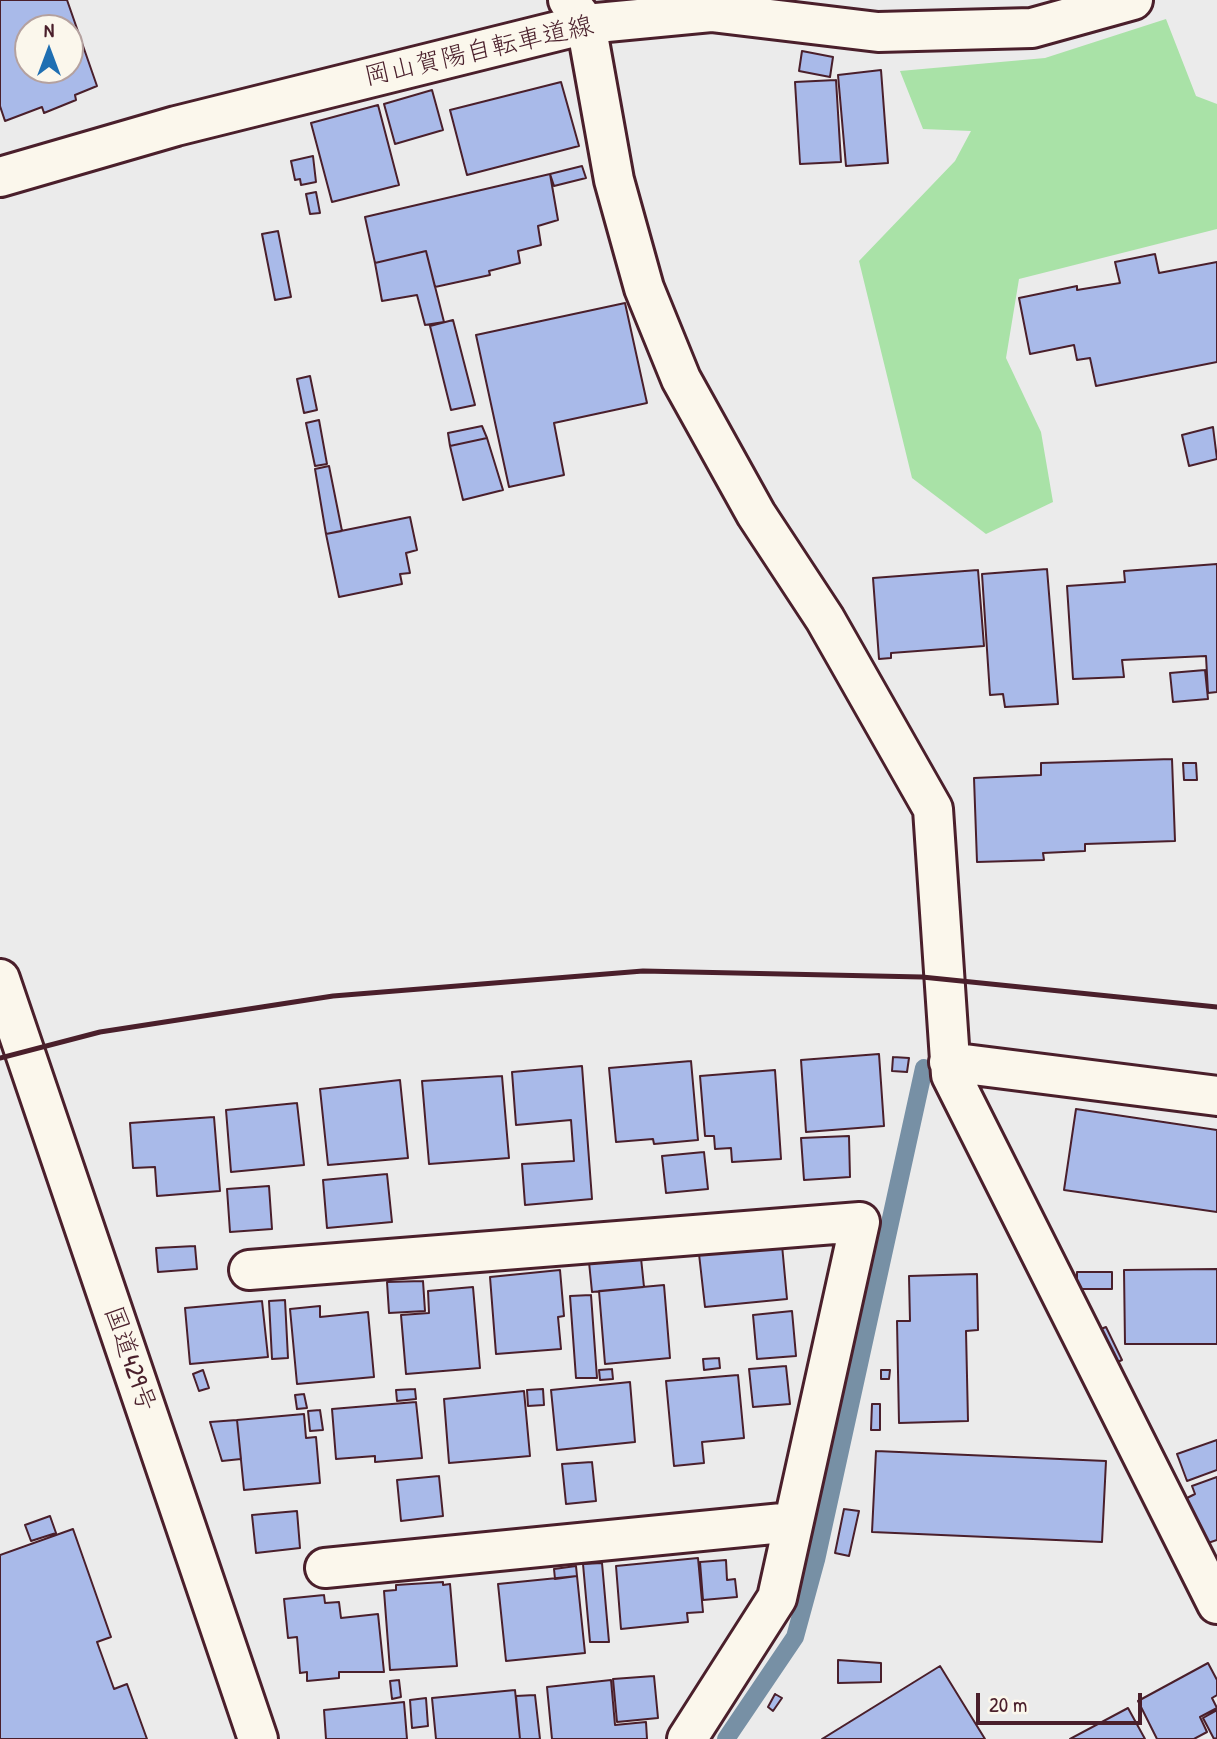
<!DOCTYPE html>
<meta charset="utf-8">
<style>
body{margin:0}
#map{position:relative;width:1217px;height:1739px;overflow:hidden;background:#ebebeb;font-family:"Patrick Hand",sans-serif}
canvas{display:block}
.north{position:absolute;left:14px;top:14px;width:70px;height:70px;box-sizing:border-box;background:#fbf7ec;border:2px solid #b4a19f;border-radius:50%;rotate:0deg;font-size:19px;font-weight:700;line-height:28px;text-align:center;color:#4a1f2b}
.north::after{content:'';display:block;margin:auto;width:24px;height:32px;background:#1f6fb2;clip-path:polygon(50% 0,100% 100%,50% 72%,0 100%)}
.scale{position:absolute;left:976px;top:1693px;width:166px;height:32px;box-sizing:border-box;border:4px solid #4a1f2b;border-top:0;padding-left:9px;font-size:21px;line-height:24px;white-space:nowrap;color:#4a1f2b;-webkit-text-stroke:5px #fbf7ec;paint-order:stroke}
</style>
<div id="map">
<canvas width="1217" height="1739"></canvas>
<div class="north">N</div>
<div class="scale">20 m</div>
</div>
<script>
const g = document.querySelector('canvas').getContext('2d');
g.lineJoin = 'round';
function paint(path, color) {
  g.fillStyle = color;
  g.fill(path, 'evenodd');
}
function shape(rows) {
  const path = new Path2D();
  for (const r of rows) {
    path.moveTo(r[0], r[1]);
    for (let i = 2; i < r.length; i += 2) path.lineTo(r[i], r[i + 1]);
  }
  return path;
}
function strokePath(path, color, width, dash) {
  g.strokeStyle = color;
  g.lineWidth = width;
  g.lineCap = dash ? 'butt' : 'round';
  g.setLineDash(dash || []);
  g.stroke(path);
}
function label(font, color, halo, rows, align = 'center') {
  g.font = font + ' "Patrick Hand","Klee One",sans-serif';
  g.lineWidth = 5;
  g.setLineDash([]);
  g.textBaseline = 'middle';
  g.strokeStyle = halo;
  g.fillStyle = color;
  for (const [text, x, y, turn = 0] of rows) {
    g.save();
    g.translate(x, y);
    g.rotate((+turn || 0) * Math.PI / 180);
    g.textAlign = isNaN(turn) ? turn : align;
    if (halo) g.strokeText(text, 0, 0);
    g.fillText(text, 0, 0);
    g.restore();
  }
}
paint(shape([
 [1166,19,1196,96,1217,104,1217,229,1019,279,1006,358,1041,432,1053,502,986,534,912,478,859,261,955,161,971,131,923,129,900,71,1045,58]
]), '#a9e2a7');
strokePath(shape([
 [726,1739,795,1637,816,1560,924,1068]
]), '#7790a5', 18);
const building = shape([
 [0,0,67,0,97,86,75,95,76,100,44,113,42,107,5,121,0,106,0,0],
 [28,28,70,28,70,70,28,70,28,28],
 [802,51,833,57,830,77,799,71,802,51],
 [881,70,888,163,846,166,838,75,881,70],
 [836,80,841,162,800,164,795,82,836,80],
 [561,82,579,146,467,175,450,110,561,82],
 [432,90,443,130,395,144,384,104,432,90],
 [378,105,399,185,332,202,311,123,378,105],
 [313,156,316,182,301,185,300,179,295,180,291,161,313,156],
 [582,166,586,178,554,186,550,174,582,166],
 [550,174,558,220,538,226,541,245,518,251,520,263,489,271,490,275,435,287,426,251,375,263,365,217,550,174],
 [316,192,320,213,310,214,306,194,316,192],
 [278,231,291,297,275,300,262,234,278,231],
 [426,251,444,322,425,325,417,295,382,301,375,263,426,251],
 [1155,254,1159,273,1217,262,1217,362,1096,386,1090,358,1077,360,1074,345,1030,354,1019,298,1077,286,1077,290,1120,283,1115,262,1155,254],
 [625,303,647,403,554,423,564,475,509,487,476,335,625,303],
 [453,320,475,405,451,410,430,326,453,320],
 [310,376,317,410,304,413,297,379,310,376],
 [319,420,327,464,315,466,306,423,319,420],
 [482,426,487,438,450,446,448,433,482,426],
 [1213,427,1217,459,1189,466,1182,435,1213,427],
 [487,438,503,490,463,500,450,446,487,438],
 [329,466,342,531,326,534,315,469,329,466],
 [410,517,417,550,406,553,410,573,400,574,402,584,339,597,326,534,410,517],
 [1217,564,1217,692,1208,693,1206,656,1122,660,1124,677,1073,679,1067,586,1125,582,1124,571,1217,564],
 [1047,569,1058,704,1005,707,1003,694,990,695,982,574,1047,569],
 [978,570,984,646,891,653,891,658,879,659,873,578,978,570],
 [1205,670,1208,699,1173,702,1170,673,1205,670],
 [1172,759,1175,841,1085,844,1085,851,1043,853,1044,860,977,862,974,778,1041,775,1041,763,1172,759],
 [1183,763,1196,763,1197,780,1184,780,1183,763],
 [879,1054,884,1126,806,1132,801,1060,879,1054],
 [893,1057,909,1058,907,1072,892,1071,893,1057],
 [691,1061,698,1140,654,1144,653,1139,616,1142,609,1068,691,1061],
 [582,1066,592,1199,525,1205,522,1164,574,1161,571,1120,516,1125,512,1072,582,1066],
 [775,1070,781,1159,732,1162,731,1148,715,1149,714,1136,705,1136,700,1076,775,1070],
 [502,1076,509,1158,429,1164,422,1081,502,1076],
 [400,1080,408,1158,328,1165,320,1089,400,1080],
 [297,1103,304,1165,231,1172,226,1110,297,1103],
 [1076,1109,1217,1130,1217,1212,1064,1190,1076,1109],
 [214,1117,220,1191,157,1196,155,1167,133,1168,130,1123,214,1117],
 [849,1136,850,1177,804,1180,801,1138,849,1136],
 [704,1152,708,1189,666,1193,662,1156,704,1152],
 [387,1174,392,1222,327,1228,323,1180,387,1174],
 [269,1186,272,1229,230,1232,227,1189,269,1186],
 [782,1245,787,1299,705,1307,699,1254,782,1245],
 [195,1246,197,1269,158,1272,156,1248,195,1246],
 [641,1258,644,1287,592,1292,589,1262,641,1258],
 [1217,1269,1217,1344,1125,1344,1124,1270,1217,1269],
 [560,1270,564,1316,558,1317,561,1349,496,1354,490,1277,560,1270],
 [1077,1272,1112,1272,1112,1289,1077,1289,1077,1272],
 [977,1274,978,1330,966,1331,968,1421,899,1423,897,1321,910,1321,909,1276,977,1274],
 [423,1281,425,1311,389,1313,387,1282,423,1281],
 [664,1285,670,1358,605,1364,599,1291,664,1285],
 [473,1287,480,1368,406,1374,401,1315,429,1313,428,1291,473,1287],
 [591,1295,597,1378,576,1378,570,1296,591,1295],
 [285,1300,288,1358,272,1359,269,1301,285,1300],
 [262,1301,268,1357,190,1364,185,1308,262,1301],
 [320,1306,320,1317,368,1312,374,1377,297,1384,290,1309,320,1306],
 [792,1311,796,1356,757,1359,753,1315,792,1311],
 [1106,1327,1122,1360,1109,1366,1093,1332,1106,1327],
 [719,1358,720,1368,704,1370,703,1359,719,1358],
 [786,1366,790,1404,753,1407,749,1369,786,1366],
 [612,1369,613,1379,600,1380,599,1370,612,1369],
 [203,1370,209,1388,199,1391,193,1374,203,1370],
 [881,1370,890,1370,889,1379,881,1379,881,1370],
 [738,1375,744,1438,702,1442,704,1463,674,1466,666,1381,738,1375],
 [630,1382,635,1442,557,1450,551,1390,630,1382],
 [415,1389,416,1399,397,1401,396,1390,415,1389],
 [543,1389,544,1405,528,1406,527,1390,543,1389],
 [524,1391,530,1456,449,1463,444,1399,524,1391],
 [304,1394,307,1408,297,1409,295,1395,304,1394],
 [416,1402,422,1458,375,1462,375,1456,336,1459,332,1409,416,1402],
 [872,1404,880,1404,880,1430,871,1430,872,1404],
 [320,1410,323,1430,310,1431,308,1411,320,1410],
 [304,1414,306,1438,316,1437,320,1483,244,1490,237,1420,304,1414],
 [237,1420,241,1459,222,1461,210,1422,237,1420],
 [1217,1440,1217,1470,1187,1481,1177,1454,1217,1440],
 [876,1451,1106,1461,1102,1542,872,1532,876,1451],
 [592,1462,596,1501,566,1504,562,1464,592,1462],
 [439,1476,443,1516,401,1521,397,1480,439,1476],
 [1217,1477,1217,1540,1199,1546,1181,1501,1195,1494,1192,1486,1217,1477],
 [844,1509,859,1511,849,1556,835,1553,844,1509],
 [297,1511,300,1548,256,1553,252,1515,297,1511],
 [50,1516,56,1533,31,1541,25,1525,50,1516],
 [73,1529,111,1637,97,1642,114,1689,127,1684,147,1739,0,1739,0,1555,73,1529],
 [698,1558,703,1612,687,1613,688,1622,621,1629,616,1566,698,1558],
 [726,1560,727,1580,735,1579,737,1597,703,1600,700,1562,726,1560],
 [602,1563,609,1642,590,1642,583,1564,602,1563],
 [576,1566,577,1576,555,1579,554,1569,576,1566],
 [577,1576,585,1653,506,1661,498,1584,577,1576],
 [443,1582,443,1585,450,1584,457,1666,390,1670,384,1591,396,1590,396,1585,443,1582],
 [324,1595,325,1603,339,1602,341,1618,378,1614,384,1672,339,1672,339,1678,307,1681,307,1672,300,1673,297,1637,288,1638,284,1599,324,1595],
 [838,1660,881,1663,881,1682,838,1683,838,1660],
 [1208,1663,1217,1680,1217,1695,1212,1698,1217,1708,1200,1717,1207,1732,1194,1739,1157,1739,1138,1701,1208,1663],
 [940,1666,985,1739,822,1739,940,1666],
 [654,1676,658,1718,617,1722,613,1679,654,1676],
 [399,1680,401,1697,392,1699,390,1681,399,1680],
 [611,1680,615,1725,646,1722,647,1739,552,1739,547,1687,611,1680],
 [515,1690,520,1739,436,1739,432,1698,515,1690],
 [775,1694,782,1698,773,1711,768,1707,775,1694],
 [535,1695,540,1739,520,1739,516,1696,535,1695],
 [426,1698,428,1726,412,1728,410,1700,426,1698],
 [404,1702,407,1739,326,1739,324,1710,404,1702],
 [1128,1708,1145,1739,1070,1739,1128,1708],
 [1217,1710,1217,1738,1214,1739,1203,1718,1217,1710]
]);
paint(building, '#a9bae9');
strokePath(building, '#4a1f2b', 2);
const minor = shape([
 [568,0,586,24,614,180,644,288,681,379,756,514,825,619,933,809,951,1075,1217,1604],
 [949,1062,1217,1096],
 [249,1270,860,1222,777,1598,687,1739],
 [325,1568,793,1522]
]);
const major = shape([
 [0,177,176,126,586,24,711,12,878,32,1032,28,1133,0]
]);
const highway = shape([
 [0,979,258,1739]
]);
strokePath(minor, '#4a1f2b', 44);
strokePath(major, '#4a1f2b', 44);
strokePath(highway, '#4a1f2b', 44);
strokePath(minor, '#fbf7ec', 38);
strokePath(major, '#fbf7ec', 38);
strokePath(highway, '#fbf7ec', 38);
strokePath(shape([
 [0,1058,100,1032,333,996,643,971,922,977,1217,1007]
]), '#4a1f2b', 5);
label('26px', '#4a1f2b', '#fbf7ec', [
 ["岡山賀陽自転車道線",479,52,-13],
 ["国道429号",129,1359,71]
]);
</script>
